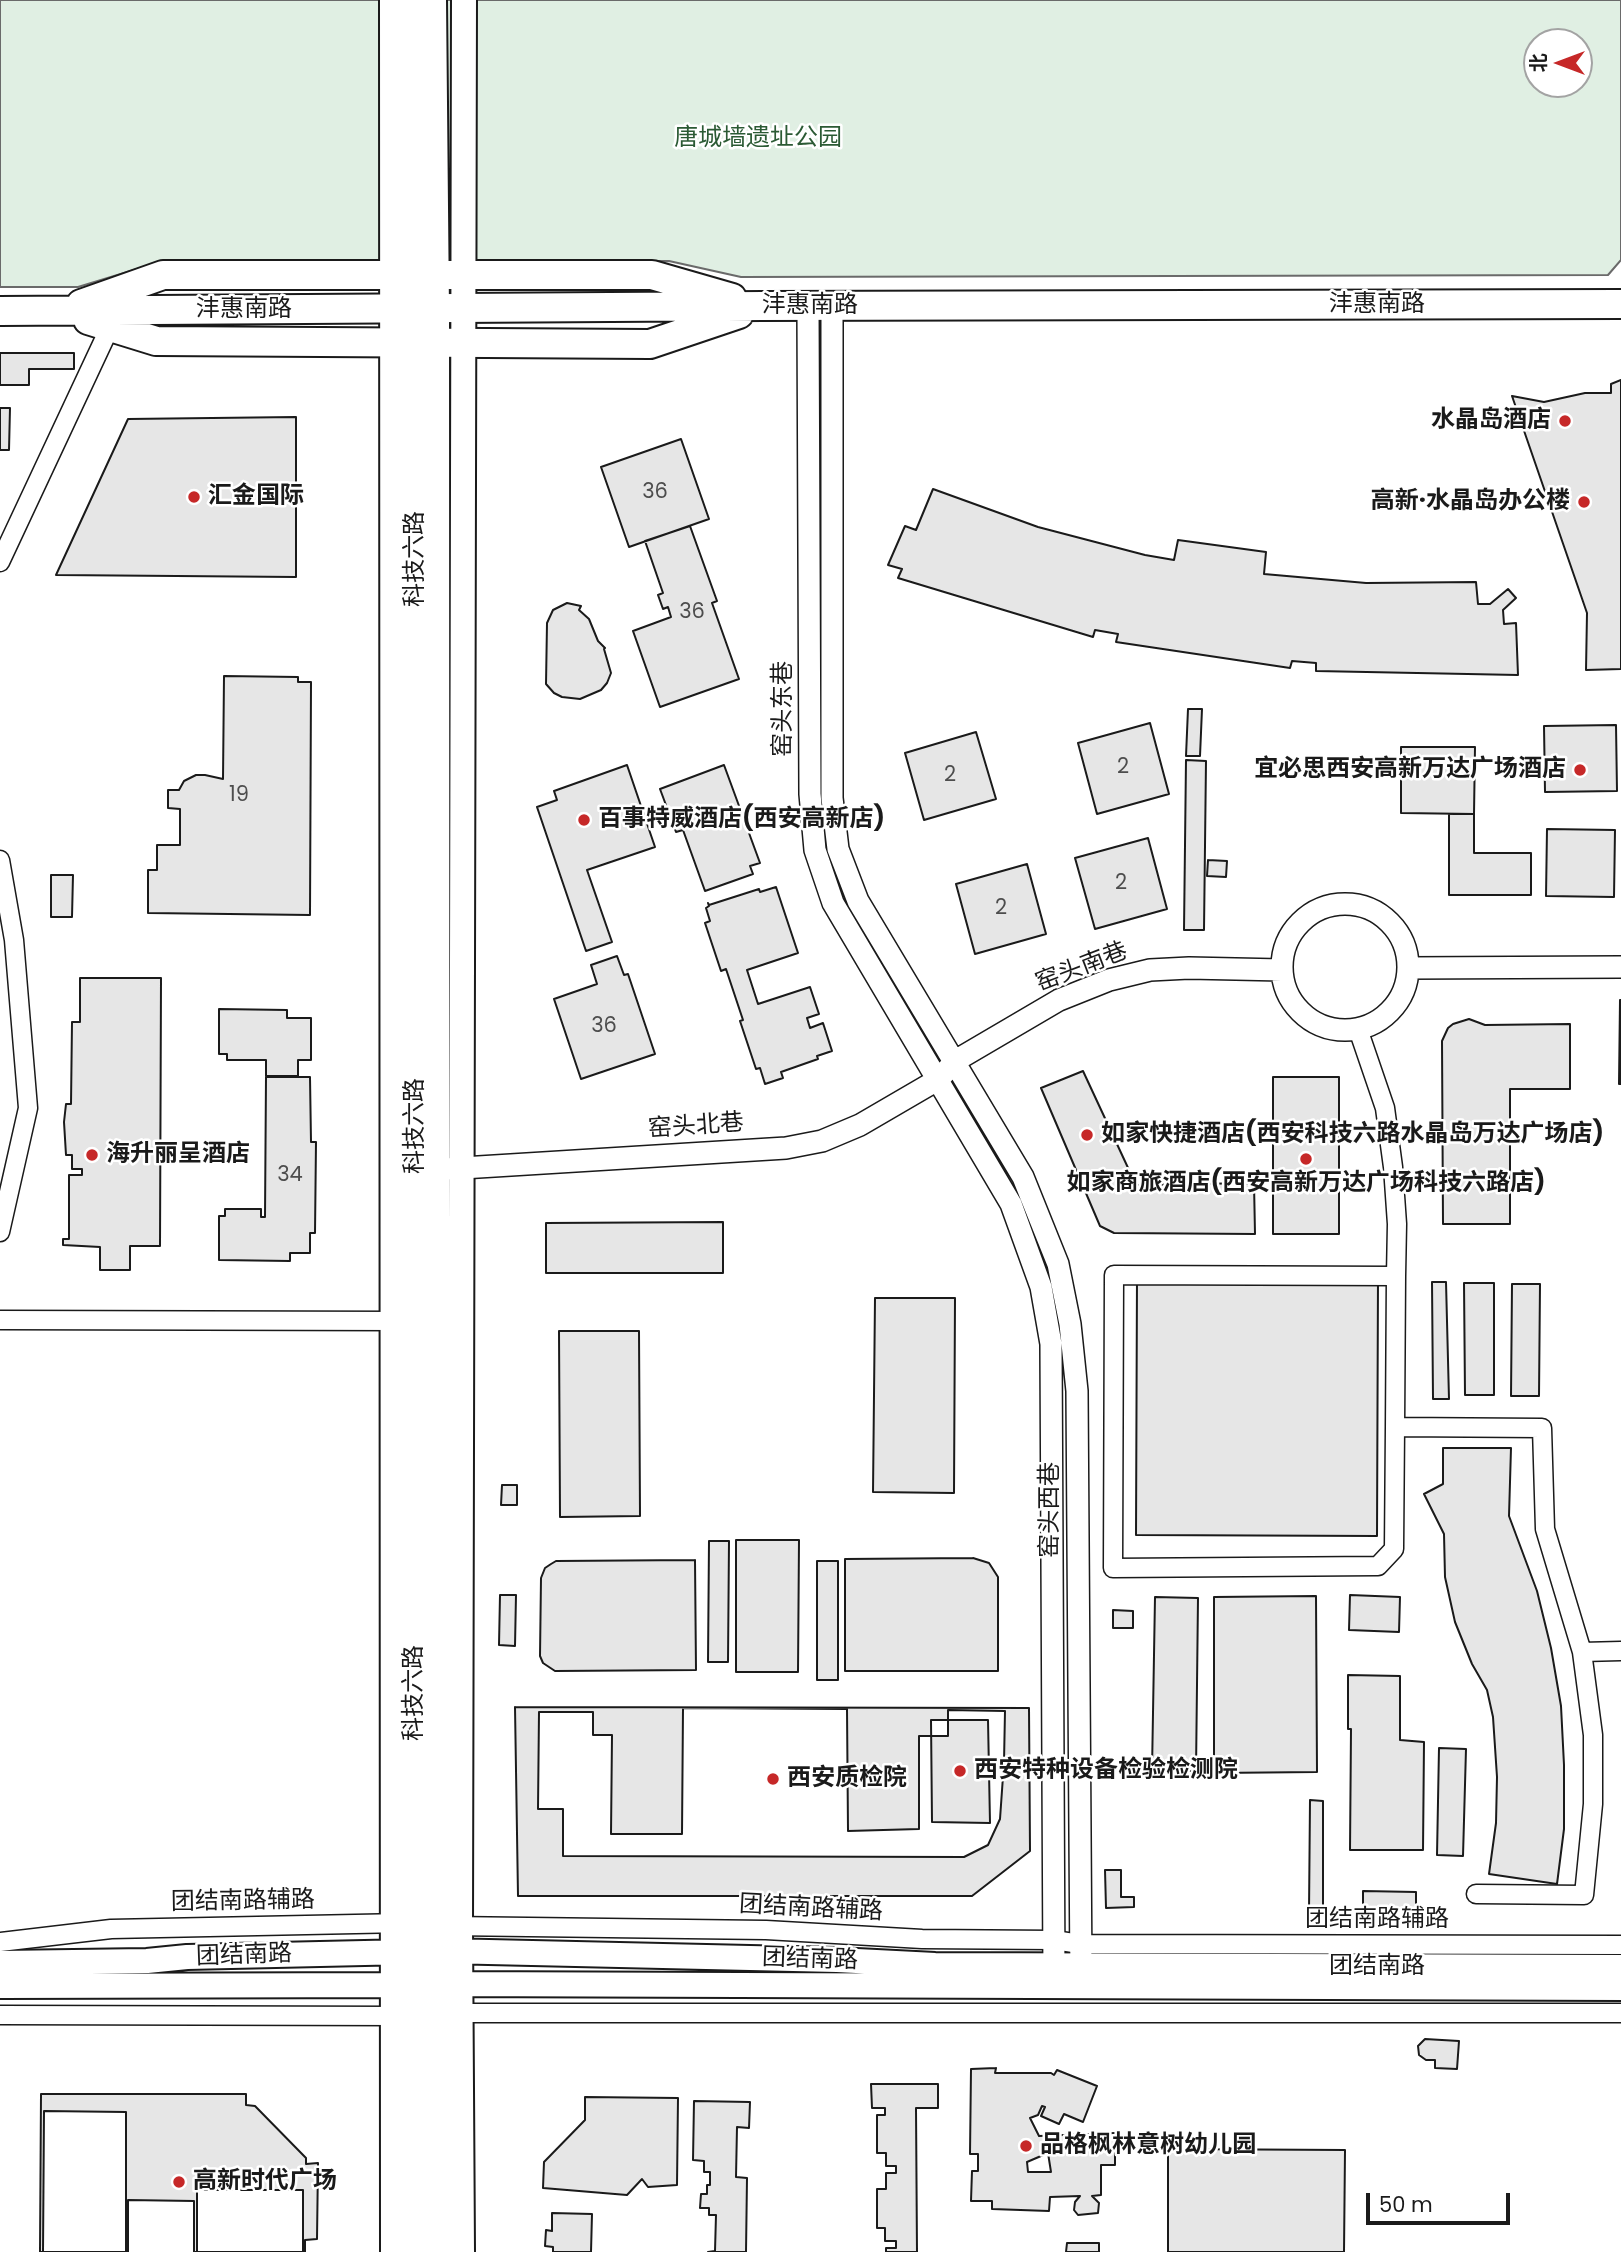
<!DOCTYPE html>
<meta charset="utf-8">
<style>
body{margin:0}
#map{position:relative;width:1621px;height:2252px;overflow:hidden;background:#fff;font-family:Poppins,"Noto Sans SC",sans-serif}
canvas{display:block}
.north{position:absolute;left:1523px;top:28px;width:70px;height:70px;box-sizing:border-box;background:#fff;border:2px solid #a3a3a3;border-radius:50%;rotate:270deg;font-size:19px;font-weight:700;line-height:28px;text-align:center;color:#1a1a1a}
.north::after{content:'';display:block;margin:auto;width:24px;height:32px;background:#c62828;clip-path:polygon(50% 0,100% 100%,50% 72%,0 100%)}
.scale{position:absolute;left:1366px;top:2193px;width:144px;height:32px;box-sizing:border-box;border:4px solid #1a1a1a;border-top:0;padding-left:9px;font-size:21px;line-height:24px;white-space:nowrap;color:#1a1a1a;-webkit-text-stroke:5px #fff;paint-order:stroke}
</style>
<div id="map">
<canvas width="1621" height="2252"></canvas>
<div class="north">北</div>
<div class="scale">50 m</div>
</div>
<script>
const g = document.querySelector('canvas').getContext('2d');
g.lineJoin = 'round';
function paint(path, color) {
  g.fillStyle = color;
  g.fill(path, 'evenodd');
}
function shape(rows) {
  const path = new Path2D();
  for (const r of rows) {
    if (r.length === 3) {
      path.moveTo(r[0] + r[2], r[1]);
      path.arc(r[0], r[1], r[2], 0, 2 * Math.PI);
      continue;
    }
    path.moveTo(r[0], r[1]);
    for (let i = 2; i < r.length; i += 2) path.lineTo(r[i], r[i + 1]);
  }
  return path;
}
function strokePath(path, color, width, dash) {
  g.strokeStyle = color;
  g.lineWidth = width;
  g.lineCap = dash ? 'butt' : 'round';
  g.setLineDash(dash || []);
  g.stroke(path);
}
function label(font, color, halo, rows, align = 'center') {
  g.font = font + ' Poppins,"Noto Sans SC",sans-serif';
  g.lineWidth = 5;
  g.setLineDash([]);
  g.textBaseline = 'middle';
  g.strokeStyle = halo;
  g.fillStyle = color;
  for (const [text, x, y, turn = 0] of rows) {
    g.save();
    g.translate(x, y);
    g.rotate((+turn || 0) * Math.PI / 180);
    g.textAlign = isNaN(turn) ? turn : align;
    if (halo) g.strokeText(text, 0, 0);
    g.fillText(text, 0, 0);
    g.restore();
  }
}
const green = shape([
 [0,0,1621,0,1621,260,1608,275,741,277,669,261,160,262,78,287,0,287,0,0],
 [1537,42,1579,42,1579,84,1537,84,1537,42]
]);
paint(green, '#e0efe3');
strokePath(green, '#6a6a6a', 2);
const building = shape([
 [0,353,74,353,74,369,29,369,29,385,0,385,0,353],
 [1621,380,1621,669,1586,670,1587,613,1512,396,1544,402,1585,393,1611,393,1611,384,1621,380],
 [0,408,10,408,9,450,0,450,0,408],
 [296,417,296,577,56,575,128,419,296,417],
 [681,439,709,519,629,547,601,467,681,439],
 [933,489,1038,527,1145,555,1174,560,1178,540,1266,552,1264,574,1366,583,1476,582,1478,604,1490,604,1508,589,1516,598,1503,610,1504,624,1516,623,1518,675,1316,671,1316,663,1292,661,1290,668,1116,642,1118,634,1095,630,1093,637,898,578,902,569,888,565,905,526,916,530,933,489],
 [690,526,717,601,712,603,739,679,660,707,633,631,671,617,668,607,663,609,658,595,663,593,645,541,690,526],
 [567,603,581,606,579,610,589,619,598,641,605,648,604,649,611,673,607,683,601,690,580,699,562,697,554,693,546,684,547,623,553,610,567,603],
 [224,676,298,677,298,682,311,682,310,915,148,913,148,870,157,870,157,845,180,845,180,809,168,808,168,790,179,790,184,781,196,775,205,775,223,779,224,676],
 [1188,709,1202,709,1200,756,1186,756,1188,709],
 [1150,723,1169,794,1097,814,1078,743,1150,723],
 [1616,725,1617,791,1545,792,1544,726,1616,725],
 [976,732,996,799,924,820,905,753,976,732],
 [1401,747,1475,747,1474,814,1401,813,1401,747],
 [1186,760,1206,761,1204,930,1184,930,1186,760],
 [627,765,655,847,587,870,612,942,586,951,537,807,557,800,554,791,627,765],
 [724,765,760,863,750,866,753,874,705,891,683,830,676,832,660,789,724,765],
 [1449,814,1474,814,1474,853,1531,853,1531,895,1449,895,1449,814],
 [1547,829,1615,830,1614,897,1546,896,1547,829],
 [1148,838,1167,909,1095,929,1075,858,1148,838],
 [1208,860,1227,861,1226,877,1207,876,1208,860],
 [1027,864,1046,934,975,954,956,884,1027,864],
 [51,875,73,875,72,917,51,917,51,875],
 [776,887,798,953,747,970,758,1004,810,987,819,1014,807,1018,810,1028,823,1023,832,1051,817,1056,818,1059,781,1072,783,1078,765,1084,760,1068,756,1069,740,1021,743,1020,726,969,721,971,705,923,710,921,706,908,709,906,708,903,709,905,759,889,760,892,776,887],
 [617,956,624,975,628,974,655,1054,581,1079,554,999,597,984,591,965,617,956],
 [80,978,161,978,160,1246,130,1246,130,1270,100,1270,100,1247,63,1245,63,1239,69,1239,69,1175,82,1175,82,1169,72,1169,72,1155,66,1155,64,1122,66,1104,71,1104,72,1022,80,1022,80,978],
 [1620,1000,1621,1000,1621,1084,1619,1084,1620,1000],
 [219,1009,287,1010,287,1018,311,1018,311,1060,298,1060,298,1076,266,1076,266,1060,227,1060,227,1054,219,1054,219,1009],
 [1469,1019,1485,1025,1570,1024,1570,1089,1510,1089,1510,1224,1443,1224,1442,1041,1448,1028,1453,1024,1469,1019],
 [1083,1071,1136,1185,1254,1183,1255,1234,1114,1233,1100,1226,1041,1088,1083,1071],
 [266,1077,310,1077,311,1142,316,1142,315,1233,310,1233,310,1253,290,1253,290,1261,219,1260,219,1216,225,1216,225,1209,261,1209,261,1217,265,1217,266,1077],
 [1273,1077,1339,1077,1339,1234,1273,1234,1273,1077],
 [723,1222,723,1273,546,1273,546,1223,723,1222],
 [1137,1276,1378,1277,1377,1536,1136,1535,1137,1276],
 [1432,1282,1446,1282,1449,1399,1433,1399,1432,1282],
 [1464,1283,1494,1283,1494,1395,1465,1395,1464,1283],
 [1512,1284,1540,1284,1539,1396,1511,1396,1512,1284],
 [875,1298,955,1298,954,1493,873,1492,875,1298],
 [559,1331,639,1331,640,1516,560,1517,559,1331],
 [1443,1448,1511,1448,1509,1516,1537,1591,1551,1648,1561,1706,1564,1765,1564,1829,1557,1884,1489,1874,1496,1823,1497,1777,1493,1717,1487,1690,1472,1664,1455,1622,1445,1577,1444,1534,1424,1494,1443,1484,1443,1448],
 [502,1485,517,1485,517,1505,501,1505,502,1485],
 [736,1540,799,1540,798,1672,736,1672,736,1540],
 [709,1541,729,1541,728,1662,708,1662,709,1541],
 [973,1558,989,1563,998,1577,998,1671,845,1671,845,1559,973,1558],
 [695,1560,696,1670,555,1671,543,1663,540,1656,541,1578,545,1568,551,1564,556,1561,695,1560],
 [817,1561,838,1561,838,1680,817,1680,817,1561],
 [500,1595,516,1595,515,1646,499,1645,500,1595],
 [1350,1595,1400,1597,1399,1632,1349,1630,1350,1595],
 [1316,1596,1317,1772,1214,1773,1214,1597,1316,1596],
 [1155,1597,1198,1598,1196,1771,1152,1771,1155,1597],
 [1113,1610,1133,1611,1133,1628,1113,1628,1113,1610],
 [1348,1675,1400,1676,1400,1740,1424,1742,1423,1850,1350,1850,1351,1729,1348,1729,1348,1675],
 [515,1707,1029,1708,1030,1851,972,1896,518,1896,515,1707],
 [683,1708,847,1709,848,1831,919,1829,919,1736,948,1736,948,1710,1005,1711,1004,1762,1000,1819,988,1845,964,1857,563,1856,563,1809,538,1809,539,1712,593,1712,593,1735,612,1735,611,1834,682,1834,683,1708],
 [931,1720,988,1720,990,1823,932,1822,931,1720],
 [1439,1748,1466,1749,1463,1856,1437,1855,1439,1748],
 [1310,1800,1323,1801,1323,1912,1309,1912,1310,1800],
 [1105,1870,1121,1870,1121,1897,1134,1897,1134,1907,1106,1908,1105,1870],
 [1363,1891,1416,1892,1416,1911,1363,1910,1363,1891],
 [1425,2039,1459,2041,1457,2069,1435,2068,1435,2060,1426,2060,1419,2055,1418,2046,1425,2039],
 [996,2068,995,2073,1051,2073,1054,2075,1057,2070,1097,2086,1083,2122,1064,2114,1059,2124,1041,2116,1045,2107,1042,2106,1038,2115,1030,2118,1039,2136,1115,2133,1115,2165,1101,2165,1101,2195,1092,2196,1099,2203,1098,2213,1078,2215,1074,2210,1075,2202,1080,2196,1050,2197,1049,2211,992,2209,992,2201,971,2201,972,2171,978,2171,978,2154,970,2154,971,2069,996,2068],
 [1048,2153,1051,2172,1028,2172,1027,2162,1048,2153],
 [871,2084,938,2084,938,2108,916,2108,917,2252,886,2252,886,2248,896,2248,896,2241,885,2241,885,2228,877,2228,877,2189,886,2189,886,2173,896,2173,896,2166,886,2166,886,2153,877,2153,877,2115,885,2115,885,2108,872,2108,871,2084],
 [41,2094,246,2094,246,2105,255,2106,306,2158,306,2164,318,2163,317,2239,305,2240,305,2252,194,2252,194,2201,128,2200,128,2252,40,2252,41,2094],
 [585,2097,678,2098,677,2185,648,2187,642,2179,627,2195,543,2188,544,2162,585,2120,585,2097],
 [694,2101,750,2102,749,2128,737,2127,736,2177,747,2178,746,2252,708,2252,715,2251,716,2215,709,2215,709,2208,700,2208,701,2194,707,2194,707,2185,710,2185,710,2172,704,2172,704,2161,693,2160,694,2101],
 [44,2111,126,2112,126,2252,43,2252,44,2111],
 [1168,2149,1345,2150,1344,2252,1168,2252,1168,2149],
 [197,2190,303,2190,303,2252,197,2252,197,2190],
 [552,2213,592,2214,591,2252,553,2252,553,2247,545,2246,546,2230,552,2231,552,2213],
 [1067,2243,1099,2243,1099,2252,1066,2252,1067,2243]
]);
paint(building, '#e6e6e6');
strokePath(building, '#1a1a1a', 2);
const minor = shape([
 [0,562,110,327],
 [0,860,14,940,28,1108,0,1232],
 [1358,1029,1385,1108,1393,1167,1397,1224,1396,1276,1395,1427,1394,1549,1378,1566,1113,1568,1114,1275,1396,1276],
 [0,1320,401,1321],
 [1395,1427,1542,1428,1545,1529,1582,1652,1593,1735,1593,1804,1584,1895,1476,1894],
 [1582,1652,1621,1651],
 [449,1926,766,1930,922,1939,1054,1940,1080,1944,1621,1945],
 [0,1942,111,1929,404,1923],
 [451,2013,1621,2013],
 [0,2015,402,2016]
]);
const tertiary = shape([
 [808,307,810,794,815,850,833,903,1011,1204,1041,1287,1051,1344,1054,1980],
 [832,307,832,798,838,849,858,901,1023,1177,1058,1264,1070,1324,1077,1391,1081,1980],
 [1345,967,63],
 [1408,968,1621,967],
 [446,1169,786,1148,822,1141,860,1125,939,1079,955,1061,1059,1000,1109,980,1150,970,1189,968,1282,970]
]);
const secondary = shape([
 [392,0,393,2252],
 [434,0,437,309,438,2252],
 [445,1951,837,1960,935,1965,1621,1967],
 [0,1963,147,1961,187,1957,409,1952],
 [445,1984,1621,1988],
 [0,1986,409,1985],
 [416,2252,416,0],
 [462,2252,460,1926,464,0]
]);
const primary = shape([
 [81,304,163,275,652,275,732,298],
 [0,311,763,306,1621,304],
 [88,320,156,341,650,344,739,314]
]);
strokePath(minor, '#1a1a1a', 21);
strokePath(tertiary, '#1a1a1a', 24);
strokePath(secondary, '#1a1a1a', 28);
strokePath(primary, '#1a1a1a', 32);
strokePath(minor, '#fff', 18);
strokePath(tertiary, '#fff', 21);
strokePath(secondary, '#fff', 24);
strokePath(primary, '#fff', 28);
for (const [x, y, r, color] of [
 [1565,421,7,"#c62828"],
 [194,497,7,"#c62828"],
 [1584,502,7,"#c62828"],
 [1580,770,7,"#c62828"],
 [584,820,7,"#c62828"],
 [1087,1135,7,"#c62828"],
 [92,1155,7,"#c62828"],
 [1306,1159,7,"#c62828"],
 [960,1771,7,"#c62828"],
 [773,1779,7,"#c62828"],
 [1026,2146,7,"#c62828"],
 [179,2182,7,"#c62828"]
]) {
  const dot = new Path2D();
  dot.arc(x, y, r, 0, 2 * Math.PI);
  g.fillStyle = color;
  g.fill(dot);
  strokePath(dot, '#fff', 2.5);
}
label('21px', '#4d4d4d', null, [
 ["36",655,493],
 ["36",692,613],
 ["2",1123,768],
 ["2",950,776],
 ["19",239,796],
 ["2",1121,884],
 ["2",1001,909],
 ["36",604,1027],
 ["34",290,1176]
]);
label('24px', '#2b5a34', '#fff', [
 ["唐城墙遗址公园",758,139]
]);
label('24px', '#1a1a1a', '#fff', [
 ["沣惠南路",1377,305],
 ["沣惠南路",810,306],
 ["沣惠南路",244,310],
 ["科技六路",416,559,-90],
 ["窑头东巷",784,709,-90],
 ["窑头南巷",1082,968,-21],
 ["科技六路",416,1126,-90],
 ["窑头北巷",696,1127,-4],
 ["窑头西巷",1051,1510,-90],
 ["科技六路",415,1693,-90],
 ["团结南路辅路",243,1902,-1],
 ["团结南路辅路",811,1909,3],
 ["团结南路辅路",1377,1920],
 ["团结南路",244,1956,-2],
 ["团结南路",810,1960,2],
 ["团结南路",1377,1967]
]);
label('bold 24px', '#1a1a1a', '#fff', [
 ["水晶岛酒店",1551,421,"right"],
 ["汇金国际",208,497],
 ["高新·水晶岛办公楼",1570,502,"right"],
 ["宜必思西安高新万达广场酒店",1566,770,"right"],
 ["百事特威酒店(西安高新店)",598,820],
 ["如家快捷酒店(西安科技六路水晶岛万达广场店)",1101,1135],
 ["海升丽呈酒店",106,1155],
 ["如家商旅酒店(西安高新万达广场科技六路店)",1306,1184,"center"],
 ["西安特种设备检验检测院",974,1771],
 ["西安质检院",787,1779],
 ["品格枫林意树幼儿园",1040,2146],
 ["高新时代广场",193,2182]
], 'left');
</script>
